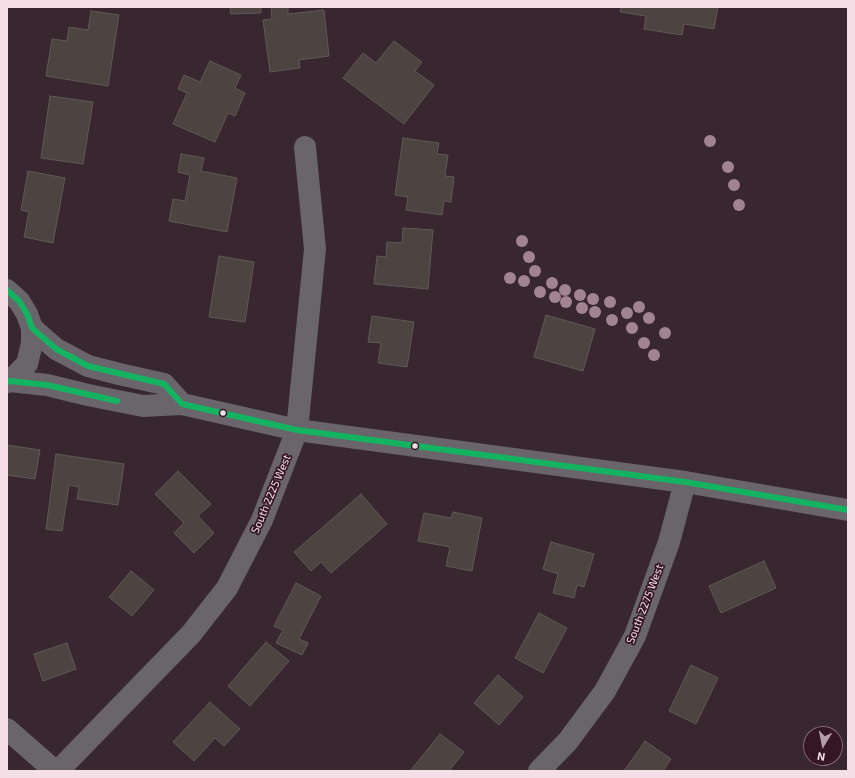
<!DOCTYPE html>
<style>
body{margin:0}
#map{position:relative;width:855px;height:778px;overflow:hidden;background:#38272f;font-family:"Exo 2",sans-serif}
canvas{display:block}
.frame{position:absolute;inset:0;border:8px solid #f5dfe7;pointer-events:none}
.north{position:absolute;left:803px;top:726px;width:40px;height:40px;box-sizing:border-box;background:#351624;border:1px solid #826672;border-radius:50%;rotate:190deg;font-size:11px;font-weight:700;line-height:16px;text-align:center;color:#f5dfe7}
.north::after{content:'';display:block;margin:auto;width:14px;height:18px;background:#b39fa7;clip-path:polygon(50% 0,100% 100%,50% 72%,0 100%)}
</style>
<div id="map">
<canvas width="855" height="778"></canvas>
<div class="frame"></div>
<div class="north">N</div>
</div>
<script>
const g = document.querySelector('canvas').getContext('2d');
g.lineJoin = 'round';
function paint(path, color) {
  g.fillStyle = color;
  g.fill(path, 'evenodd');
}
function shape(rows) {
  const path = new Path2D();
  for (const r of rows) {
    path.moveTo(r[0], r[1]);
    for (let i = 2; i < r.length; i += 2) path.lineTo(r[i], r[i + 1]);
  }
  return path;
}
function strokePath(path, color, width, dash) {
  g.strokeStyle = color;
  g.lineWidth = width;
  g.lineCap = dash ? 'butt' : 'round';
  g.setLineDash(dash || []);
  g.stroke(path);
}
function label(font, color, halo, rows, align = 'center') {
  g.font = font + ' "Exo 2",sans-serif';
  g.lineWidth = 3.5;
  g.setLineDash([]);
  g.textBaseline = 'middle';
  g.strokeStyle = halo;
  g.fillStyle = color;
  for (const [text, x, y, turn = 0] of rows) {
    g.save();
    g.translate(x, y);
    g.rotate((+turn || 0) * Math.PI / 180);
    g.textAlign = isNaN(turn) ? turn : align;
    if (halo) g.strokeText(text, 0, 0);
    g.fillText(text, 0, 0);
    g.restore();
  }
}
const building = shape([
 [230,7,261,7,261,13,231,14,230,7],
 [271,7,288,7,288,14,324,10,329,56,299,60,300,68,270,72,263,20,272,19,271,7],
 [621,7,718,7,714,29,684,24,682,35,644,29,646,16,620,12,621,7],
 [91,11,119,15,108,86,46,76,52,39,67,41,69,27,88,30,91,11],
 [394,41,422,62,415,71,434,85,404,124,343,78,363,53,376,63,394,41],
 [210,61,241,75,235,88,245,93,235,116,228,113,215,142,173,124,187,93,178,89,184,75,200,82,210,61],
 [50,96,93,102,83,164,41,158,50,96],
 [403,138,439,143,437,154,448,155,445,176,454,177,451,202,444,201,442,215,406,210,408,197,395,195,403,138],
 [181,154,204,158,201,171,237,178,227,232,169,221,173,199,185,201,190,175,178,172,181,154],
 [28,171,65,178,53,243,24,237,29,212,21,210,28,171],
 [403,228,433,230,428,289,374,284,377,256,386,257,387,242,402,243,403,228],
 [219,256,254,262,245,322,209,317,219,256],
 [546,315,595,329,583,371,534,357,546,315],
 [372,316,414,322,407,367,378,363,381,343,368,342,372,316],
 [7,445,40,450,35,479,7,475,7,445],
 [56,454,124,464,118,505,77,499,79,487,69,485,62,531,46,529,56,454],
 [178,471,211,504,198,516,214,533,194,553,174,533,184,523,155,494,178,471],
 [361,494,387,524,331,573,321,562,311,571,294,552,361,494],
 [453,512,482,518,472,571,446,566,450,547,418,541,424,513,451,518,453,512],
 [551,542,594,554,584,587,577,585,574,598,553,593,558,574,543,569,551,542],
 [764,561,776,588,721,613,709,586,764,561],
 [131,571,154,590,132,616,109,597,131,571],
 [296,583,321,596,299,639,308,643,302,655,276,643,283,630,274,626,296,583],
 [539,613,567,628,543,673,515,658,539,613],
 [266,642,289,661,250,706,228,686,266,642],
 [67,643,76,669,43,681,34,654,67,643],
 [691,665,718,678,696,724,669,711,691,665],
 [498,675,523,697,499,725,474,703,498,675],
 [210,702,240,729,224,746,215,738,194,761,173,742,210,702],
 [440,734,464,752,449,771,410,771,440,734],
 [645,741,671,759,663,771,624,771,645,741]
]);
paint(building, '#4d4442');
strokePath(building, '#605956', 1);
strokePath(shape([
 [7,290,19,301,27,314,32,328,32,343,27,364,10,381,7,382],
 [32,328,56,349,88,366,119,374,164,384,182,404],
 [10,381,47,385,88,395,143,406,182,404,297,430,685,482,848,510],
 [7,729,55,771],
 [58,771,191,634,227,588,262,520,297,430,315,249,305,147],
 [539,771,568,741,605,691,635,636,669,542,685,482]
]), '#6a646b', 22);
strokePath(shape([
 [7,290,19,301,27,314,32,328,56,349,88,366,164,384,182,404,297,430,685,482,848,510],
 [7,382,10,381,47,385,117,401]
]), '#13b361', 6);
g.fillStyle = '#a28390';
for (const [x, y] of [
 [710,141],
 [728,167],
 [734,185],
 [739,205],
 [522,241],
 [529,257],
 [535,271],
 [510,278],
 [524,281],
 [552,283],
 [565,290],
 [540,292],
 [580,295],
 [555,297],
 [593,299],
 [566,302],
 [610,302],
 [639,307],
 [582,308],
 [595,312],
 [627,313],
 [649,318],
 [612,320],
 [632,328],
 [665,333],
 [644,343],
 [654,355]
]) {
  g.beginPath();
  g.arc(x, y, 6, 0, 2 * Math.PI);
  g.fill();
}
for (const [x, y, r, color] of [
 [223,413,3.5,"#f5dfe7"],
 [415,446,3.5,"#f5dfe7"]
]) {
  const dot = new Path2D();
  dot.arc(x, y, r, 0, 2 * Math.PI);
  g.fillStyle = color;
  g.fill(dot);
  strokePath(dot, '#351624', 1.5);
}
label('11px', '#f5dfe7', '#351624', [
 ["South 2225 West",271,494,-67],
 ["South 2275 West",645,604,-69]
]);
</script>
